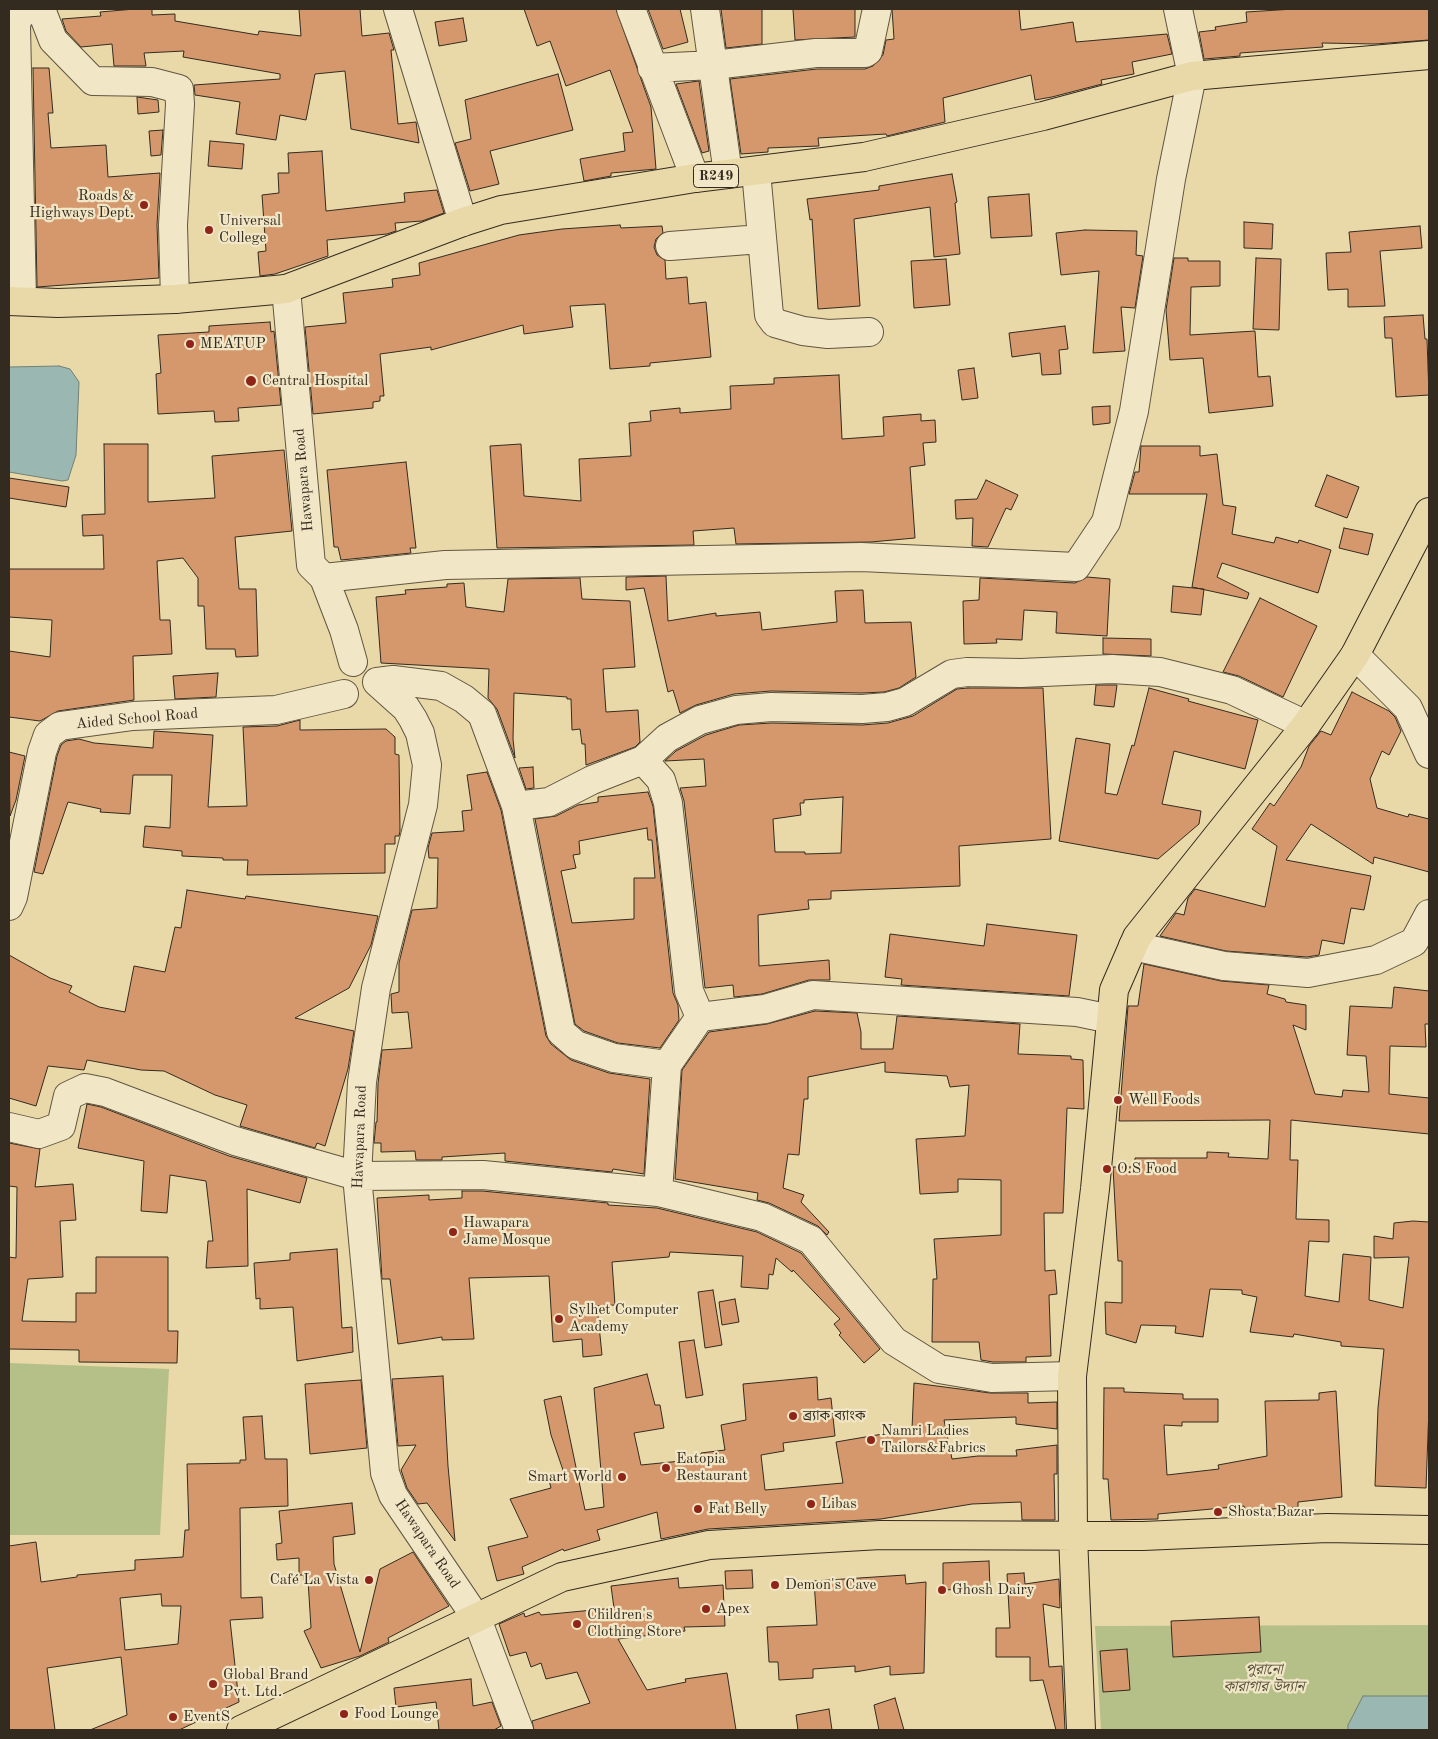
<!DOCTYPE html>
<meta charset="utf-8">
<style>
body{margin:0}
#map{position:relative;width:1438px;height:1739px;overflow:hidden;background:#e9d8a8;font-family:"Old Standard TT",serif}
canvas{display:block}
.frame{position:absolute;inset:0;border:10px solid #332b1f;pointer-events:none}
</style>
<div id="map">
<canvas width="1438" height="1739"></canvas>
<div class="frame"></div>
</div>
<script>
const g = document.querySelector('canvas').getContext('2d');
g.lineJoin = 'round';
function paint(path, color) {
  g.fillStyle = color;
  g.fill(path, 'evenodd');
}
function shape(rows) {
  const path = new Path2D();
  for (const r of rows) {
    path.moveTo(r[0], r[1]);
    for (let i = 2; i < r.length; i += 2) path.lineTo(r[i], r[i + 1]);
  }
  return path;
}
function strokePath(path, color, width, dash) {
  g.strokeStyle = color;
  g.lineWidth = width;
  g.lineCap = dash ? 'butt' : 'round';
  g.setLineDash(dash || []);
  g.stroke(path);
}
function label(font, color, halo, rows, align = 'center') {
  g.font = font + ' "Old Standard TT","Noto Serif Bengali",serif';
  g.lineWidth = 4.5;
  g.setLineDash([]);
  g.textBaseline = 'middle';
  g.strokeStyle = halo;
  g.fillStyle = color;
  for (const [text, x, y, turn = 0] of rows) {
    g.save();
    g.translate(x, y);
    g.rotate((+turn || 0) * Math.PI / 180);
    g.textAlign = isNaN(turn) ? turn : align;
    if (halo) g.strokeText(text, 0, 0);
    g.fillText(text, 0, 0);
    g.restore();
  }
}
paint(shape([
 [9,1363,169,1369,160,1535,9,1535],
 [1429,1625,1429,1730,1101,1730,1095,1626]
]), '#b5bf88');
const water = shape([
 [59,366,70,369,79,382,76,455,68,480,62,481,9,472,9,367,59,366],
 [1363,1696,1429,1696,1429,1730,1348,1730,1348,1725,1363,1696]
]);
paint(water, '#9ab8b1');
strokePath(water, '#718077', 1);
const building = shape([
 [135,9,152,9,152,15,175,14,175,21,258,35,259,31,301,36,299,9,360,9,362,36,389,33,394,50,391,50,398,124,416,122,419,143,351,129,345,71,315,74,306,120,280,115,276,140,236,134,240,102,195,95,194,85,280,79,280,74,183,57,184,51,144,53,146,66,114,66,112,44,81,47,66,31,62,19,101,16,100,12,135,9],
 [524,9,616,9,651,107,656,169,611,173,611,176,584,181,580,159,625,151,623,133,633,132,610,70,566,86,550,41,537,46,524,9],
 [648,9,680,9,688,42,663,49,648,9],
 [721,9,762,9,762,44,726,48,721,9],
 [793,9,855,9,855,37,795,40,793,9],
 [892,9,1019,9,1021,30,1073,22,1076,42,1167,34,1172,54,1132,62,1134,74,1101,80,1102,84,1052,97,1035,100,1031,75,943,98,945,122,887,136,886,134,818,138,819,146,768,148,768,152,741,154,730,79,817,69,865,69,873,66,883,55,886,40,894,39,892,9],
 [1294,9,1429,9,1429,40,1375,44,1322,43,1323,47,1240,53,1240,56,1204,59,1199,32,1216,30,1215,27,1247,22,1246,12,1294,9],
 [463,18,467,41,439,46,435,22,463,18],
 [33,68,49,68,53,113,48,113,51,148,106,145,108,177,160,173,157,225,159,278,37,287,33,68],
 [558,74,573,130,490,151,499,184,470,191,455,143,471,139,465,100,558,74],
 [699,81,709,151,702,153,676,84,699,81],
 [137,97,158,100,159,112,138,114,137,97],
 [163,130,161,155,151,156,149,131,163,130],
 [210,141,244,144,242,169,208,166,210,141],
 [322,151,326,211,405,202,404,193,437,190,444,213,422,221,395,223,396,231,387,234,327,240,328,256,275,274,260,276,258,252,266,251,262,195,279,193,278,173,289,173,288,153,322,151],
 [952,174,957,202,955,203,960,254,934,257,930,207,854,219,860,306,818,309,812,219,810,220,807,199,879,190,879,186,952,174],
 [1029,194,1032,236,991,238,988,197,1029,194],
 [1244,222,1273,224,1272,249,1244,248,1244,222],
 [620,225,621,228,662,226,663,233,656,239,654,247,657,255,665,260,666,279,687,277,689,304,706,302,711,357,650,363,650,366,610,369,605,304,570,306,573,327,524,334,523,325,431,350,431,347,380,354,384,396,380,396,380,401,373,402,373,408,313,414,305,327,346,323,343,293,393,287,392,279,420,275,419,263,519,235,562,229,620,225],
 [1420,226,1422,248,1380,251,1385,306,1348,307,1348,289,1328,290,1326,253,1351,252,1349,232,1420,226],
 [1085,230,1137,231,1136,255,1143,256,1135,308,1121,307,1125,351,1093,353,1099,271,1061,275,1056,233,1085,230],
 [1174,258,1188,258,1188,261,1220,261,1220,286,1191,287,1190,335,1255,331,1258,377,1270,376,1273,406,1209,413,1203,358,1170,360,1166,310,1174,258],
 [1256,258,1281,259,1279,330,1253,329,1256,258],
 [946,259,950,305,914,308,911,261,946,259],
 [1423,315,1425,339,1427,339,1429,395,1396,397,1392,338,1385,338,1384,317,1423,315],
 [270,322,271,332,274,331,281,405,238,408,239,421,215,422,214,411,158,414,156,374,161,373,158,335,209,332,209,326,270,322],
 [1065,326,1068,349,1059,350,1061,374,1042,375,1040,353,1012,357,1009,333,1065,326],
 [974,368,978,398,962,400,958,370,974,368],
 [839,375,842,439,884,436,883,417,921,414,921,421,935,420,936,442,923,443,925,465,910,467,915,538,871,542,736,544,734,528,693,531,694,545,497,548,490,446,521,444,524,496,581,501,579,459,631,456,629,423,651,421,650,411,680,408,680,413,731,409,730,386,774,384,774,378,839,375],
 [1110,406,1110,423,1093,425,1092,407,1110,406],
 [104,444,148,444,148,502,215,498,212,456,284,450,292,531,235,537,239,589,256,589,258,656,236,657,235,649,206,649,204,606,198,606,198,578,183,558,157,561,160,620,170,620,172,654,133,656,134,700,58,711,40,721,9,717,9,651,50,657,52,620,9,617,9,569,104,569,103,535,83,536,82,515,105,514,104,444],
 [1141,446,1200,446,1200,456,1217,454,1223,505,1236,507,1232,534,1274,543,1276,537,1298,543,1299,540,1331,550,1318,593,1222,563,1217,577,1249,593,1247,599,1192,587,1207,494,1129,494,1135,472,1139,472,1141,446],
 [406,462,416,548,410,548,411,553,341,560,338,547,334,547,327,470,406,462],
 [1327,475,1359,487,1347,518,1315,506,1327,475],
 [9,478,69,487,66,507,9,498,9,478],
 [986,480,1018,495,1011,510,1006,508,988,547,972,546,973,518,956,519,955,500,977,499,986,480],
 [1344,528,1373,534,1368,555,1339,548,1344,528],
 [666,576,668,621,716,613,716,616,760,612,762,630,837,622,835,591,863,590,865,623,911,622,916,677,899,688,884,692,862,693,771,691,734,694,696,705,680,713,673,690,668,692,644,588,626,590,626,577,666,576],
 [1087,577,1110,579,1107,636,1056,633,1057,612,1024,610,1022,640,996,639,997,643,964,644,963,601,979,600,980,578,1075,583,1087,577],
 [580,578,582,599,630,601,635,667,603,669,606,712,638,710,640,742,635,747,586,765,585,744,582,744,580,729,572,730,571,699,567,699,567,697,514,693,513,739,515,758,497,709,488,698,489,669,381,663,376,597,406,594,405,590,447,587,447,584,464,583,466,607,504,612,508,579,580,578],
 [1173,586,1204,589,1201,615,1171,612,1173,586],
 [1260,598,1317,626,1283,697,1239,676,1223,672,1260,598],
 [1103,638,1151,639,1151,656,1103,654,1103,638],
 [218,673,216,697,175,699,173,676,218,673],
 [1096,685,1117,685,1114,707,1094,705,1096,685],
 [968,688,1043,688,1051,839,959,846,960,886,831,891,831,899,808,900,809,909,758,915,759,966,829,960,830,980,809,980,762,994,734,997,733,985,705,988,684,801,680,788,706,786,704,759,665,761,676,751,706,735,739,725,772,723,862,725,888,723,913,716,957,689,968,688],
 [843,797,841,853,805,854,805,852,775,852,773,819,801,815,800,803,804,803,804,800,843,797],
 [1149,688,1189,699,1188,701,1258,720,1245,769,1174,751,1162,804,1201,811,1199,824,1158,859,1059,841,1076,738,1110,744,1105,793,1117,795,1132,745,1134,746,1149,688],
 [1352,692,1389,711,1395,717,1401,731,1389,755,1382,751,1370,779,1377,808,1408,817,1409,814,1429,819,1429,872,1374,857,1373,864,1311,824,1286,860,1371,876,1364,910,1351,908,1344,944,1322,940,1319,955,1307,957,1226,951,1160,936,1176,913,1184,915,1188,898,1195,889,1265,907,1277,846,1252,829,1270,803,1274,806,1301,767,1309,746,1321,731,1331,735,1352,692],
 [300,720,300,730,386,729,395,737,395,754,399,755,400,831,399,836,395,836,395,844,385,844,385,873,247,875,248,860,223,860,223,858,182,856,182,851,143,847,145,826,170,828,172,775,133,775,130,814,100,812,101,809,68,802,43,874,34,872,57,756,61,745,66,741,79,739,94,743,153,748,154,731,213,735,208,807,247,806,243,727,277,726,300,720],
 [9,752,25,756,16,800,10,816,9,752],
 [533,767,534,788,526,789,519,768,533,767],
 [487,772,501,810,546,1036,551,1044,571,1060,609,1073,650,1079,644,1174,613,1169,612,1172,505,1161,505,1153,442,1157,442,1160,416,1160,415,1151,381,1152,381,1143,374,1143,376,1122,377,1122,378,1084,382,1050,412,1048,408,1012,392,1013,391,994,399,992,399,963,412,910,437,908,438,858,429,858,428,848,432,833,464,831,462,811,472,810,467,775,487,772],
 [648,792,653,806,673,993,678,1005,679,1020,660,1048,618,1043,584,1031,575,1024,535,819,556,816,578,805,598,802,598,797,648,792],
 [647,828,648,840,652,840,655,878,634,878,634,919,572,923,561,871,576,868,573,855,580,854,579,841,647,828],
 [187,890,245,899,246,896,378,916,371,945,349,988,295,1018,354,1031,348,1069,325,1146,317,1143,315,1148,240,1126,247,1105,215,1095,164,1071,141,1070,87,1060,84,1070,48,1066,36,1106,9,1098,9,955,50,978,72,986,69,992,99,1007,125,1012,134,966,165,972,175,927,181,928,187,890],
 [987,924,1077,935,1069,996,901,985,902,979,885,977,890,934,984,946,987,924],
 [1144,964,1221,981,1269,985,1267,994,1285,999,1286,1002,1306,1005,1306,1030,1293,1025,1315,1094,1342,1097,1343,1090,1369,1092,1366,1056,1347,1055,1350,1006,1392,1008,1394,987,1429,991,1429,1024,1425,1024,1426,1047,1390,1046,1389,1094,1429,1098,1429,1134,1291,1120,1290,1160,1298,1160,1296,1219,1329,1220,1329,1242,1309,1241,1305,1296,1339,1302,1343,1254,1371,1257,1369,1300,1403,1308,1409,1257,1374,1258,1374,1236,1393,1239,1394,1223,1413,1221,1429,1222,1429,1407,1426,1488,1375,1486,1378,1408,1384,1349,1341,1346,1341,1342,1294,1334,1293,1337,1250,1332,1257,1297,1242,1294,1242,1290,1210,1289,1203,1337,1175,1333,1176,1326,1141,1325,1136,1343,1106,1334,1105,1302,1122,1303,1122,1261,1118,1261,1113,1167,1135,1167,1135,1158,1207,1158,1207,1152,1229,1153,1228,1157,1268,1159,1270,1120,1119,1121,1128,1006,1138,1006,1144,964],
 [815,1011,857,1013,861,1032,861,1049,893,1049,897,1016,1020,1024,1018,1054,1071,1056,1071,1059,1083,1060,1084,1109,1067,1108,1063,1213,1044,1213,1045,1271,1055,1270,1057,1294,1049,1295,1051,1356,1026,1357,1026,1362,993,1362,981,1360,979,1342,932,1342,933,1279,937,1279,934,1239,1001,1235,1001,1180,958,1179,958,1192,920,1194,916,1139,965,1136,969,1085,950,1087,947,1076,885,1072,885,1062,808,1077,808,1099,804,1099,799,1155,788,1154,783,1188,804,1195,801,1202,829,1232,827,1235,818,1226,769,1203,757,1200,758,1193,675,1179,682,1070,709,1032,767,1024,815,1011],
 [87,1104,101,1107,229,1156,307,1178,300,1203,247,1189,248,1266,206,1268,208,1241,213,1241,206,1181,170,1175,167,1213,141,1211,144,1161,78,1148,87,1104],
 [9,1143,40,1149,35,1187,73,1184,76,1220,60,1221,63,1277,28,1279,22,1321,76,1322,76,1293,96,1293,96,1257,168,1257,168,1331,178,1331,177,1363,79,1362,79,1350,9,1349,9,1257,16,1258,17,1187,9,1186,9,1143],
 [462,1191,482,1191,608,1203,608,1205,657,1208,757,1232,801,1253,880,1349,864,1363,839,1335,841,1333,834,1324,840,1319,793,1270,792,1272,776,1258,773,1275,769,1274,768,1289,741,1287,743,1256,670,1252,669,1257,612,1262,615,1305,597,1306,602,1355,583,1357,582,1339,553,1342,549,1276,469,1278,474,1339,442,1340,442,1337,398,1344,390,1279,382,1279,377,1198,429,1195,429,1200,462,1198,462,1191],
 [337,1249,342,1328,352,1327,353,1352,297,1361,293,1307,260,1309,260,1298,256,1299,254,1263,290,1260,290,1253,337,1249],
 [713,1290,722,1345,705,1348,698,1292,713,1290],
 [735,1299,739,1322,722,1325,719,1302,735,1299],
 [694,1340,703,1395,686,1398,679,1342,694,1340],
 [647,1374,655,1405,660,1405,664,1428,634,1433,641,1465,701,1459,701,1453,725,1450,721,1425,746,1420,743,1384,817,1377,818,1400,831,1398,835,1436,783,1443,784,1451,761,1455,765,1490,843,1483,836,1442,912,1429,914,1383,990,1393,1028,1393,1028,1403,1057,1402,1057,1429,1016,1424,1016,1417,944,1420,952,1459,978,1456,1017,1456,1016,1450,1057,1445,1057,1474,1054,1474,1055,1520,1022,1520,1021,1502,972,1504,881,1519,708,1529,661,1539,657,1512,597,1530,600,1540,564,1551,563,1549,522,1567,524,1574,497,1581,488,1547,528,1537,510,1499,551,1488,549,1480,565,1476,551,1435,544,1400,561,1396,585,1510,604,1507,594,1388,647,1374],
 [443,1376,448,1466,455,1541,427,1503,418,1504,407,1488,401,1470,416,1445,398,1446,392,1379,443,1376],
 [361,1380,367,1448,310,1454,305,1384,361,1380],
 [1104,1388,1124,1388,1124,1392,1183,1394,1183,1399,1218,1399,1218,1422,1182,1422,1182,1426,1164,1425,1167,1475,1219,1469,1218,1465,1267,1456,1265,1401,1319,1400,1319,1393,1336,1391,1342,1497,1298,1502,1298,1507,1246,1511,1244,1506,1158,1514,1158,1519,1111,1520,1108,1479,1103,1479,1104,1388],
 [262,1416,265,1459,287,1459,288,1506,240,1508,241,1598,262,1597,263,1618,230,1620,239,1702,179,1730,90,1730,127,1715,121,1657,47,1668,55,1730,9,1730,9,1546,36,1542,41,1582,77,1577,77,1575,135,1570,135,1560,183,1557,185,1530,189,1530,187,1464,240,1463,240,1460,246,1460,243,1417,262,1416],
 [161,1594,162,1606,181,1606,178,1644,125,1650,120,1598,161,1594],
 [352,1503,355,1534,333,1537,334,1564,360,1652,380,1569,413,1552,449,1606,388,1638,389,1642,360,1656,321,1668,304,1631,311,1628,308,1580,304,1580,304,1575,299,1575,299,1558,277,1560,276,1544,282,1543,279,1511,352,1503],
 [989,1561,990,1588,943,1590,943,1563,989,1561],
 [752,1570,753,1588,726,1589,725,1571,752,1570],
 [1024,1573,1025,1584,1059,1579,1060,1608,1043,1604,1049,1667,1062,1666,1065,1730,1056,1730,1043,1680,1030,1681,1030,1657,996,1657,996,1628,1010,1628,1007,1574,1024,1573],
 [905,1575,906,1584,926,1582,924,1673,890,1675,890,1666,855,1672,855,1666,813,1669,813,1678,779,1680,778,1662,769,1662,767,1627,817,1625,814,1581,905,1575],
 [678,1578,679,1588,723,1585,725,1626,684,1627,685,1631,618,1639,647,1690,686,1682,685,1679,727,1673,736,1730,534,1730,532,1721,590,1703,577,1672,546,1679,541,1663,531,1667,526,1652,510,1656,499,1624,524,1613,525,1617,539,1612,541,1615,614,1608,611,1586,678,1578],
 [1259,1617,1261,1652,1173,1657,1171,1621,1259,1617],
 [1127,1649,1130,1690,1103,1692,1100,1651,1127,1649],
 [471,1679,473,1706,492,1702,501,1726,494,1730,439,1730,436,1702,396,1707,394,1688,471,1679],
 [895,1698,904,1730,879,1730,874,1705,895,1698],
 [829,1709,832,1730,798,1730,796,1715,829,1709]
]);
paint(building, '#d5986d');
strokePath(building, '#332b1f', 1);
const minor = shape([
 [41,9,53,40,93,81,152,82,179,89,180,104,173,225,175,299],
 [398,9,463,222],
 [631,9,695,178],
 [705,9,728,174],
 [652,68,714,65,816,53,865,53,868,51,877,9],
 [756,171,769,315,775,323,803,331,828,334,869,332],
 [670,246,761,239],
 [286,289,311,565,324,578,344,630,353,662],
 [22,300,16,26,18,17,28,9],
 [324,578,445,565,861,557,1076,567,1106,522,1134,411,1171,179,1192,76,1178,9],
 [1355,655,1408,708,1429,754],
 [377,682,406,708,413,719,420,733,427,765,423,805,376,988,362,1082,357,1176,385,1473,393,1495,477,1619,519,1730],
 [377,682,393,680,441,686,464,699,482,714,516,806],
 [643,760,661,780,668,803,689,991,700,1017],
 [9,906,13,897,42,752,48,735,60,726,133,716,276,710,344,694],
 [1133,946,1224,966,1308,973,1376,960,1414,942,1429,914],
 [667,1065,614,1058,576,1045,561,1032,516,806,549,802,592,780,643,760,667,738,700,720,736,710,771,707,862,709,887,707,905,702,952,674,967,672,1021,673,1112,669,1160,672,1232,690,1306,725],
 [9,1127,39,1134,61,1126,68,1096,85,1088,105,1092,235,1141,357,1176,483,1175,658,1192,762,1217,811,1240,894,1341,939,1369,992,1378,1072,1376],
 [658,1192,667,1065,700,1017,765,1009,813,995,1077,1012,1111,1019]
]);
const major = shape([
 [9,301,58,303,175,299,286,289,463,222,501,210,695,178,864,157,1043,116,1192,76,1429,55],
 [241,1730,562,1577,709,1545,880,1535,1143,1536,1327,1528,1429,1530],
 [1081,1730,1073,1536,1072,1376,1095,1189,1114,990,1137,937,1306,725,1355,655,1429,512]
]);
strokePath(minor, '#605641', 30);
strokePath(major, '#332b1f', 30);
strokePath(minor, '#f1e6c6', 28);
strokePath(major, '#e9d8a8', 28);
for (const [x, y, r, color] of [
 [144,205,5,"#8f2418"],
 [209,230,5,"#8f2418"],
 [190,344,5,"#8f2418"],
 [251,381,6,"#8f2418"],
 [1118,1100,5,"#8f2418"],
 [1107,1169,5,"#8f2418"],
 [453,1232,5,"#8f2418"],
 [559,1319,5,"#8f2418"],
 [793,1416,5,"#8f2418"],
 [871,1440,5,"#8f2418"],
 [666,1468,5,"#8f2418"],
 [622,1477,5,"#8f2418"],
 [811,1504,5,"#8f2418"],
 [698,1509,5,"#8f2418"],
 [1218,1512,5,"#8f2418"],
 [369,1580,5,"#8f2418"],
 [775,1585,5,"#8f2418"],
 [942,1590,5,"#8f2418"],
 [706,1609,5,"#8f2418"],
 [577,1624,5,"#8f2418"],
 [213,1684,5,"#8f2418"],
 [344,1714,5,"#8f2418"],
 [173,1717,5,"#8f2418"]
]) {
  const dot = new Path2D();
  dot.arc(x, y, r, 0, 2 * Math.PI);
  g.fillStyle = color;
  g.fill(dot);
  strokePath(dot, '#f1e6c6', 2);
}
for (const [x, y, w] of [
 [716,176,45]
]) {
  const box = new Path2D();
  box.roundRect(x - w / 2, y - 11.5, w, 23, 4);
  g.fillStyle = '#f1e6c6';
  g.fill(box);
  strokePath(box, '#332b1f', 1);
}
label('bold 14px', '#332b1f', null, [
 ["R249",716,176]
]);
label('15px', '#332b1f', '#f1e6c6', [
 ["Roads &",134,196,"right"],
 ["Highways Dept.",134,213,"right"],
 ["Universal",219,221],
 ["College",219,238],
 ["MEATUP",200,344],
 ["Central Hospital",262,381],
 ["Well Foods",1128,1100],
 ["O.S Food",1117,1169],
 ["Hawapara",463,1223],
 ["Jame Mosque",463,1240],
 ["Sylhet Computer",569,1310],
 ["Academy",569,1327],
 ["ব্র্যাক ব্যাংক",803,1416],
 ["Namri Ladies",881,1431],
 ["Tailors&Fabrics",881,1448],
 ["Eatopia",676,1459],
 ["Restaurant",676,1476],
 ["Smart World",612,1477,"right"],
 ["Libas",821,1504],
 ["Fat Belly",708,1509],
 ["Shosta Bazar",1228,1512],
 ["Café La Vista",359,1580,"right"],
 ["Demon's Cave",785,1585],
 ["Ghosh Dairy",952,1590],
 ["Apex",716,1609],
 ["Children's",587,1615],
 ["Clothing Store",587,1632],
 ["Global Brand",223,1675],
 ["Pvt. Ltd.",223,1692],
 ["Food Lounge",354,1714],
 ["EventS",183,1717]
], 'left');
label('15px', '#332b1f', '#f1e6c6', [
 ["Hawapara Road",304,480,-95],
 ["Aided School Road",137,719,-5],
 ["Hawapara Road",360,1137,-88],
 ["Hawapara Road",427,1544,56]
]);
label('italic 15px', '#545039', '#f1e6c6', [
 ["পুরানো",1264,1670],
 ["কারাগার উদ্যান",1264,1687]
]);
</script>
